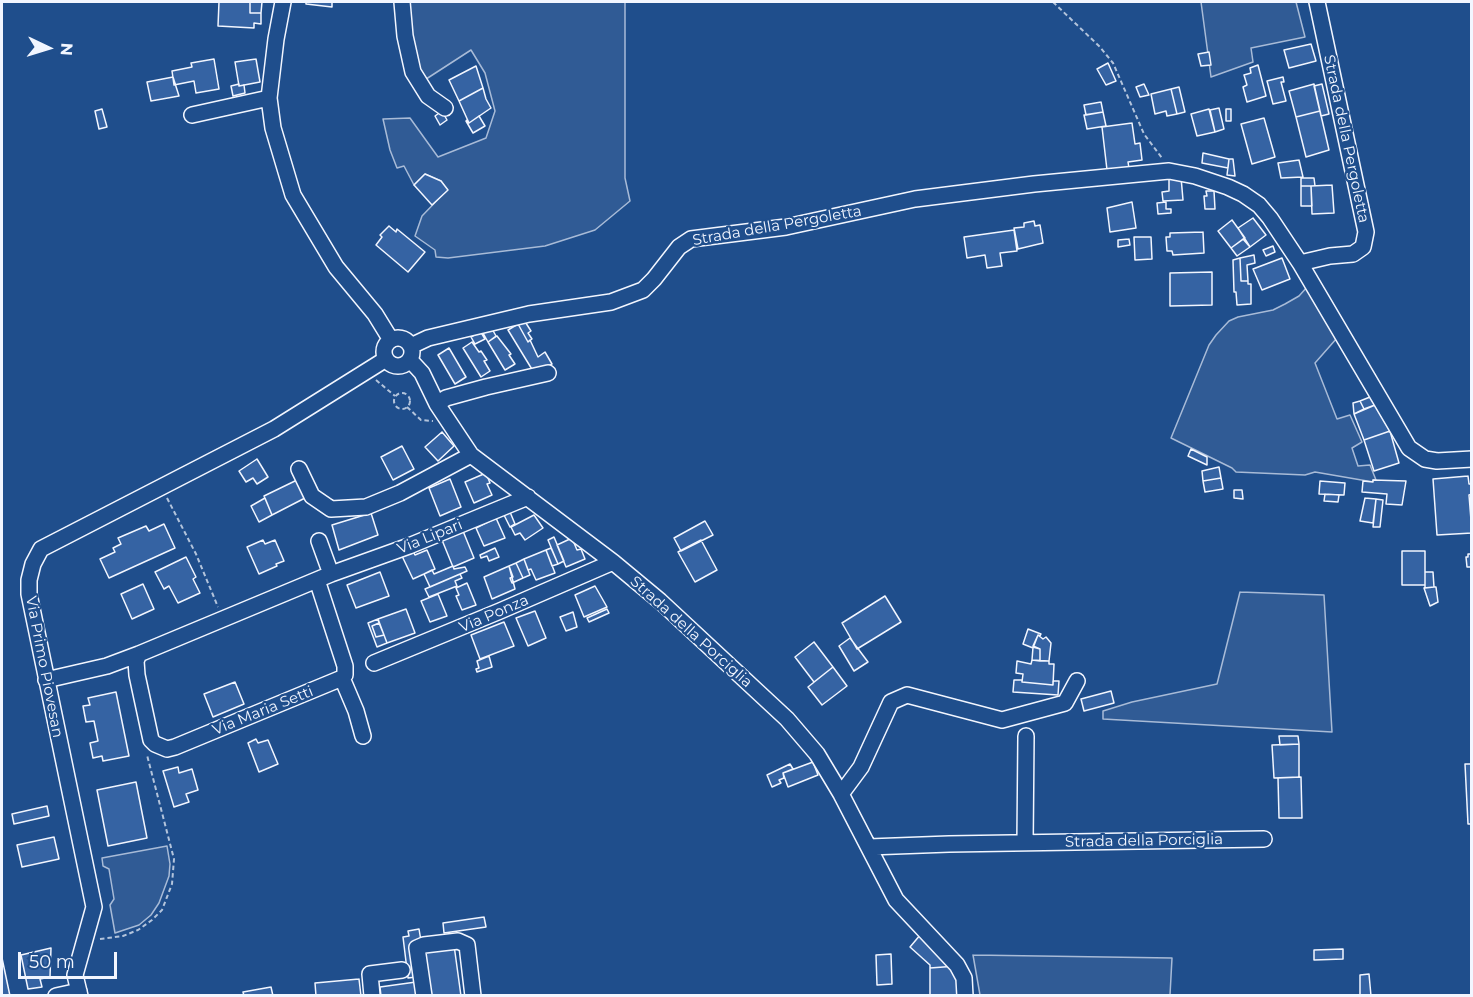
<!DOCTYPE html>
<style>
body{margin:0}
#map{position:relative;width:1473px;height:997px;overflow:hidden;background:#1f4e8c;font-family:Montserrat,sans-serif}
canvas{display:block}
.frame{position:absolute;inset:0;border:3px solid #f2f6ff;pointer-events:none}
.north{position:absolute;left:18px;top:18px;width:60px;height:60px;-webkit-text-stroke:4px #1f4e8c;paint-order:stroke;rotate:94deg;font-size:16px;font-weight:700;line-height:24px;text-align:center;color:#f2f6ff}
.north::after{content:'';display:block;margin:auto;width:21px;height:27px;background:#f2f6ff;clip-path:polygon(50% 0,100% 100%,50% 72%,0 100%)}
.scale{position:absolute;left:18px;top:952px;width:99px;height:27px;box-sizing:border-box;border:3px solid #f2f6ff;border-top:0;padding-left:8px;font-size:18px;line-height:21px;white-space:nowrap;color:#f2f6ff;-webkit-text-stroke:4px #1f4e8c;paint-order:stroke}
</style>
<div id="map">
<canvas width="1473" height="997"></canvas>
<div class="frame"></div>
<div class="north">N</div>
<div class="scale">50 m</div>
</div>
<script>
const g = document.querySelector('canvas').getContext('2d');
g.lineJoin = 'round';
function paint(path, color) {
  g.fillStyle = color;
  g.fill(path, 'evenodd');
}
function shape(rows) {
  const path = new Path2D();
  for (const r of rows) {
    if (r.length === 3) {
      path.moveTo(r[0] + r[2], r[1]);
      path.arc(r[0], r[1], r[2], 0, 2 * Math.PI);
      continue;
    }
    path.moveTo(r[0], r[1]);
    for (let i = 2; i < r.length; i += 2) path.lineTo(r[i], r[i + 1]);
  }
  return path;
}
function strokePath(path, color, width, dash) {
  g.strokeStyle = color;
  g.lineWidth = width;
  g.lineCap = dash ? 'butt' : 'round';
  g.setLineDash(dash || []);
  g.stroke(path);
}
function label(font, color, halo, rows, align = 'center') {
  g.font = font + ' Montserrat,sans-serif';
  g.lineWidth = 4.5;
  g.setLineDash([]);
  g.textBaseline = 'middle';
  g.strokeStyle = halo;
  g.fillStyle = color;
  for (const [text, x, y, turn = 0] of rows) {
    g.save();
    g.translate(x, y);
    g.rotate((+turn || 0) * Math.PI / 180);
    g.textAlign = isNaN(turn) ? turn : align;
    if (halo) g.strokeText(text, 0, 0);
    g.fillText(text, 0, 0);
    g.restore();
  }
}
const green = shape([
 [402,2,625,2,625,178,630,201,595,230,545,246,448,258,436,257,435,250,415,236,422,216,447,190,441,181,425,174,414,185,404,166,397,168,390,150,383,119,410,118,438,157,486,138,495,111,485,73,471,50,420,83,402,2],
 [1201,2,1296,2,1305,37,1251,48,1253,62,1211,77,1201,2],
 [1308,286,1337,338,1315,363,1337,419,1350,415,1362,442,1352,448,1358,466,1370,465,1376,480,1373,480,1373,482,1315,472,1305,475,1236,472,1232,468,1171,438,1209,345,1216,335,1229,321,1238,317,1273,310,1285,304,1299,296,1308,286],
 [1240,592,1324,595,1332,732,1103,719,1103,711,1132,702,1217,684,1240,592],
 [167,846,170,864,169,876,159,903,151,915,139,925,115,933,110,905,114,899,109,869,103,866,102,858,167,846],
 [973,955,1172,958,1170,995,980,995,973,955]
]);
paint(green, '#305b95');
strokePath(green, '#a8bbd7', 1.5);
const building = shape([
 [219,2,250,2,250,13,261,13,261,24,254,23,254,28,218,26,219,2],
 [250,2,262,2,261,13,250,13,250,2],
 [306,2,332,2,332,7,306,4,306,2],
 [1311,44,1316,61,1289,68,1284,50,1311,44],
 [1209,52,1211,65,1201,66,1198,54,1209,52],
 [214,59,219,89,196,93,194,81,174,85,172,71,192,67,191,63,214,59],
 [256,59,260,82,239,86,235,62,256,59],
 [1108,63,1116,81,1106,85,1097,69,1108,63],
 [1258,65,1266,96,1247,102,1243,87,1247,85,1244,75,1251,73,1250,68,1258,65],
 [476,66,483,88,459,101,449,80,476,66],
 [173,77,179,96,151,101,147,82,173,77],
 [1283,77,1284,82,1281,82,1286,101,1273,104,1267,81,1283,77],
 [239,84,239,86,244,85,245,93,233,96,231,86,239,84],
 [1144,84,1149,95,1140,97,1136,87,1144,84],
 [1314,84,1320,111,1296,117,1289,91,1314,84],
 [1322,84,1329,114,1321,116,1314,86,1322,84],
 [1179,87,1185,112,1177,114,1171,89,1179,87],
 [483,88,486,99,491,108,469,123,459,101,483,88],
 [1171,89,1177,114,1167,116,1166,111,1155,114,1151,94,1171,89],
 [1101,102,1103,112,1086,115,1084,105,1101,102],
 [1219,108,1224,129,1215,132,1210,110,1219,108],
 [102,109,107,127,99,129,95,111,102,109],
 [1209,109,1215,132,1197,136,1191,114,1209,109],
 [1226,109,1231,109,1231,121,1226,121,1226,109],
 [442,111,447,120,440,125,435,116,442,111],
 [1320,111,1329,150,1306,157,1296,117,1320,111],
 [1103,112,1106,126,1087,129,1084,115,1103,112],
 [479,116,485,126,473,133,466,121,467,120,469,123,479,116],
 [1264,118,1275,157,1252,164,1241,124,1264,118],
 [1132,123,1135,144,1140,143,1142,160,1128,162,1129,168,1107,170,1102,127,1132,123],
 [1203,153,1229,159,1228,168,1202,163,1203,153],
 [1229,159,1233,159,1235,176,1227,175,1229,159],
 [1299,160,1303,177,1281,178,1278,163,1299,160],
 [425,174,441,181,448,190,432,205,414,185,425,174],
 [1181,177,1183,200,1163,201,1162,192,1169,191,1169,178,1181,177],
 [1301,178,1314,178,1315,186,1301,186,1301,178],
 [1332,185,1334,213,1312,214,1311,186,1332,185],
 [1301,186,1311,186,1312,206,1301,206,1301,186],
 [1206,191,1214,191,1215,209,1205,209,1204,196,1207,196,1206,191],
 [1132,202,1136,228,1110,232,1107,208,1132,202],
 [1166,202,1166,209,1171,209,1171,213,1158,214,1157,203,1166,202],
 [1253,218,1266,235,1250,247,1238,228,1253,218],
 [1232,220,1245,238,1231,248,1218,231,1232,220],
 [1034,221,1035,226,1040,225,1043,243,1018,249,1014,228,1024,227,1024,223,1034,221],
 [389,226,396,232,397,229,425,252,408,272,376,245,382,237,380,235,389,226],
 [1014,230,1017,251,1000,253,1002,266,987,268,985,255,967,258,964,237,1014,230],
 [1203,232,1204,253,1173,255,1172,251,1167,251,1166,237,1170,237,1170,233,1203,232],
 [1134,237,1151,237,1152,259,1135,260,1134,237],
 [1129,239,1130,245,1118,247,1118,240,1129,239],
 [1243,239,1250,247,1237,256,1231,248,1243,239],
 [1273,246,1275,252,1266,256,1263,250,1273,246],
 [1254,255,1255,263,1247,265,1248,281,1241,281,1240,258,1254,255],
 [1240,258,1241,281,1248,281,1248,284,1251,284,1251,304,1237,305,1236,292,1234,292,1233,260,1240,258],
 [1282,258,1290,279,1262,290,1253,269,1282,258],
 [1212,272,1212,305,1170,306,1170,273,1212,272],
 [524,320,531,331,528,333,532,339,528,342,518,324,524,320],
 [518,324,528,342,530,340,538,357,545,352,552,364,539,372,533,371,508,330,518,324],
 [491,327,496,336,488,342,483,333,491,327],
 [479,329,485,339,475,344,471,337,476,334,479,329],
 [497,336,511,354,509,355,515,364,505,370,488,342,497,336],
 [472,342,479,352,481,351,487,360,484,361,490,371,481,377,463,348,472,342],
 [449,348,466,377,455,384,438,355,449,348],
 [1370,397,1375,405,1364,409,1360,401,1370,397],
 [1360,401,1364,409,1354,414,1353,403,1360,401],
 [1375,405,1390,431,1364,440,1354,414,1375,405],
 [1390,431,1399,463,1374,471,1364,440,1390,431],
 [442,432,454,446,438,461,425,447,442,432],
 [402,446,414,469,393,480,381,457,402,446],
 [1191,449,1207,457,1207,465,1188,456,1191,449],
 [257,459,268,477,257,484,253,478,246,482,239,471,257,459],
 [1219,467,1221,478,1203,481,1202,471,1219,467],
 [486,473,490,483,487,484,492,495,474,503,465,482,486,473],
 [1468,476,1469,484,1472,484,1472,494,1469,495,1472,533,1437,535,1433,479,1468,476],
 [1221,478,1223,489,1205,492,1203,481,1221,478],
 [450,479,461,507,440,516,429,488,450,479],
 [297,480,305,498,272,515,264,496,297,480],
 [1373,480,1406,481,1402,505,1386,504,1387,494,1362,492,1363,481,1373,482,1373,480],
 [1320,481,1345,483,1344,495,1319,494,1320,481],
 [1234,490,1242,490,1243,499,1234,498,1234,490],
 [1325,494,1339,495,1338,502,1324,501,1325,494],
 [265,498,272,515,259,522,251,506,265,498],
 [1365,498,1376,499,1373,523,1360,521,1365,498],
 [1376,499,1383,500,1380,527,1373,527,1376,499],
 [510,512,515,524,510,527,504,515,510,512],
 [371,513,378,535,339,550,332,525,371,513],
 [534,515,543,528,525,540,520,533,515,535,511,527,534,515],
 [496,518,505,538,484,546,476,528,496,518],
 [705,521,713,535,681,551,674,538,705,521],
 [164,524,175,548,109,578,100,559,115,552,113,548,121,544,118,538,146,526,149,531,164,524],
 [463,531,474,558,453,567,442,540,463,531],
 [554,537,564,561,558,564,548,540,554,537],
 [572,538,577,550,581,549,585,559,566,567,557,545,572,538],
 [263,540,265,544,275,540,284,561,276,564,277,566,259,574,247,547,263,540],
 [701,540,717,570,695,582,678,552,701,540],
 [495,548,499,557,489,561,487,556,481,558,480,555,495,548],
 [551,548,558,564,552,566,546,550,551,548],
 [427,550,435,569,413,579,402,556,413,551,415,555,427,550],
 [546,550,555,573,536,580,531,569,528,570,524,559,546,550],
 [1402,551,1425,551,1425,585,1402,585,1402,551],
 [1468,554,1472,554,1472,567,1467,567,1466,557,1468,557,1468,554],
 [186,557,196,577,193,579,200,593,178,603,169,586,164,589,155,572,186,557],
 [524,559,530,575,523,578,516,563,524,559],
 [516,563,523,578,512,583,510,578,513,577,509,566,516,563],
 [453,566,454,569,465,567,467,571,430,587,424,574,432,570,434,574,453,566],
 [509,566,515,589,492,599,484,577,509,566],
 [380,572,389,596,356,608,347,585,380,572],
 [1425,572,1433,572,1434,587,1425,588,1425,572],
 [460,574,462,578,455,581,457,586,429,597,425,589,460,574],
 [467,583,476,605,462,610,456,596,459,595,456,588,467,583],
 [143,584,154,609,132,619,121,594,143,584],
 [595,586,607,607,584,617,575,595,595,586],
 [1434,587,1436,587,1438,602,1430,606,1424,588,1434,587],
 [438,594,447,616,430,622,421,601,438,594],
 [885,596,901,622,857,649,842,623,885,596],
 [406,609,415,633,387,643,378,619,406,609],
 [607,609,609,613,589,622,587,618,607,609],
 [535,611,546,638,528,646,516,618,535,611],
 [573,612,577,627,566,631,560,617,573,612],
 [378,619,379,623,372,626,376,637,384,635,387,643,377,647,368,623,378,619],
 [504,622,514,646,480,659,471,635,504,622],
 [379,623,384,635,376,637,372,626,379,623],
 [1028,629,1041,634,1040,636,1038,635,1033,648,1023,644,1028,629],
 [1038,635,1043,639,1046,637,1051,643,1049,661,1040,661,1040,649,1033,646,1038,635],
 [850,638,868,662,854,671,839,646,850,638],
 [814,642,833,667,814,682,795,657,814,642],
 [1033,647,1040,649,1040,661,1032,660,1033,647],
 [489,656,492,667,477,672,476,669,479,668,477,661,489,656],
 [1032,660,1049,661,1049,664,1054,664,1053,685,1022,682,1023,674,1016,673,1017,661,1031,664,1032,660],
 [833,667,847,686,822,705,808,687,833,667],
 [1014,680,1022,680,1022,682,1053,685,1053,681,1059,681,1058,695,1013,692,1014,680],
 [235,682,244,704,213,717,204,694,235,682],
 [1111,691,1114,703,1084,711,1081,699,1111,691],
 [116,692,129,756,103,761,102,756,93,758,90,743,98,741,94,721,86,722,83,706,90,705,88,698,116,692],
 [1279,736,1298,736,1299,744,1280,745,1279,736],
 [256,739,258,743,268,740,278,764,259,772,248,743,256,739],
 [1299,744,1299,777,1274,778,1272,745,1299,744],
 [813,762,818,775,788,787,783,773,813,762],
 [790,764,793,769,783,773,784,778,779,780,781,783,772,787,767,775,790,764],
 [1465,764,1472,764,1472,824,1468,824,1465,764],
 [178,767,179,773,192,769,198,790,186,794,189,802,174,807,163,771,178,767],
 [1301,777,1302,818,1279,818,1278,778,1301,777],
 [136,782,147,838,108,846,97,790,136,782],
 [47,806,49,816,14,824,12,814,47,806],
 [54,837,59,859,22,867,17,845,54,837],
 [484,917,486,927,444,933,443,923,484,917],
 [419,929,421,941,416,977,408,978,403,937,409,936,408,931,419,929],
 [921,934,957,966,930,968,930,965,910,947,921,934],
 [454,945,461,996,430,996,424,949,454,945],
 [51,948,50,977,40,979,42,987,28,989,21,955,51,948],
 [1343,949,1343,959,1314,960,1314,950,1343,949],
 [891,954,892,984,877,985,876,955,891,954],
 [2,958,10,996,2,996,2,958],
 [957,966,962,996,930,996,930,968,957,966],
 [1369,974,1371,996,1360,996,1360,975,1369,974],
 [359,979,361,996,316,996,315,983,359,979],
 [416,982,418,996,381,996,380,987,416,982],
 [271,987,273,996,244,996,243,992,271,987]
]);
paint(building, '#3563a3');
strokePath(building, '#f2f6ff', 1.5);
const minor = shape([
 [283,2,276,39,269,98,273,128,293,195,336,267,375,314,391,340],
 [402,2,405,36,413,72,428,96,445,108],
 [192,115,269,98],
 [1300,263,1330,256,1353,254,1363,247,1366,232,1317,2],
 [398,352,14],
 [411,346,428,338,529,314,611,302,643,290,654,279,679,247,691,239,786,227,915,199,1034,184,1169,171,1195,176,1228,187,1243,194,1259,205,1270,218,1300,263,1409,448,1425,459,1437,461,1472,459],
 [410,360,422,373,437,404,471,455,613,562,660,601,787,719,817,754,841,794,896,900,957,965,964,978,965,996],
 [437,404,446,398,486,387,548,373],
 [299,469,312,496,331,509,366,507,400,493,471,455],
 [319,541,331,574],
 [317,580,345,666,345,675,342,678,175,747,167,749,155,744,151,740,137,675,136,661,139,654,331,574,409,546,528,497],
 [374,663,500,611,613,562],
 [342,678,356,711,363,736],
 [46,680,107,666,139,654],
 [841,794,861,767,891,702,907,695,1002,720,1065,703,1077,681],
 [1025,843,1026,736],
 [869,847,949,844,1264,839],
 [56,996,79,991],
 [80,996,75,975,94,907,29,594,29,580,33,564,41,549,274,429,386,359],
 [372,996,370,974,402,970],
 [424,996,417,948,424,945,458,941,467,945,473,996]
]);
strokePath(minor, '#f2f6ff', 18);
strokePath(shape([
 [1053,2,1099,46,1113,63,1144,134,1162,158],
 [376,380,395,396],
 [402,401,8],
 [407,407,421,420,433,421],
 [167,498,196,554,218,607],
 [100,939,123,936,138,930,152,920,162,910,172,884,174,859,147,755]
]), '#b3c4dc', 2, [4.5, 3]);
strokePath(minor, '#1f4e8c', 15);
label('15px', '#f2f6ff', '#1f4e8c', [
 ["Strada della Pergoletta",1346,139,78],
 ["Strada della Pergoletta",777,226,-10],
 ["Via Lipari",430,537,-22],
 ["Via Ponza",494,614,-23],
 ["Strada della Porciglia",691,632,42],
 ["Via Primo Piovesan",44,667,79],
 ["Via Maria Setti",263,711,-22],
 ["Strada della Porciglia",1144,841,-1]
]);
</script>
